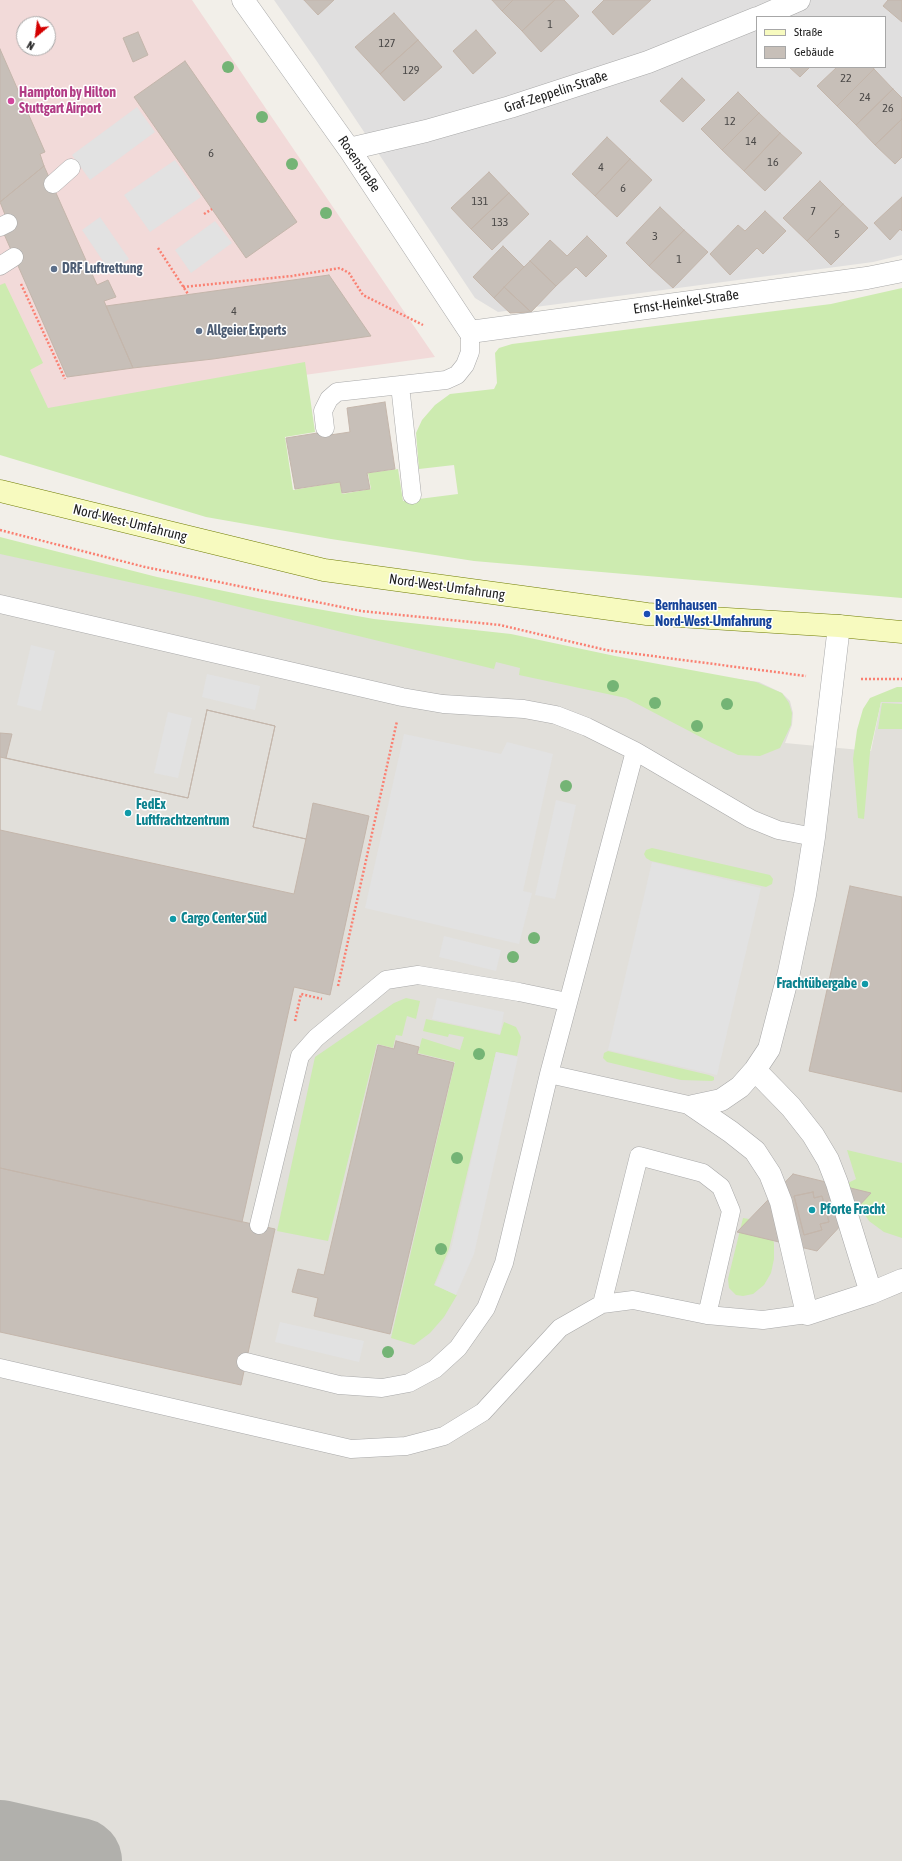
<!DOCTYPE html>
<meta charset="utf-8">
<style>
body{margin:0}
#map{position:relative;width:902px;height:1861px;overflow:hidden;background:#f2efe9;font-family:"Asap Condensed",sans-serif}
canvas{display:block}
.legend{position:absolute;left:756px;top:16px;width:130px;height:52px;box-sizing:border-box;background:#fff;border:1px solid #a7a7a7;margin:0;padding:5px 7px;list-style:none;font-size:12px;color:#222}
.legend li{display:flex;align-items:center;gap:8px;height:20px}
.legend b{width:20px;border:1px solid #a7a7a7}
.north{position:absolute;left:16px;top:16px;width:40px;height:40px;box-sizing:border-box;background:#fff;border:1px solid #a7a7a7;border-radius:50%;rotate:209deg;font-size:11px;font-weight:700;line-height:16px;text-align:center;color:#222}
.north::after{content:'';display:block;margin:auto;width:14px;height:18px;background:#d40000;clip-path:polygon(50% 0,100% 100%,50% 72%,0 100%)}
</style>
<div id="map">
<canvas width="902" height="1861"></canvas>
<ul class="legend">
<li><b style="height:5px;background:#f7fabf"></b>Straße</li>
<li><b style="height:11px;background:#c7bfb8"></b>Gebäude</li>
</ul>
<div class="north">N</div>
</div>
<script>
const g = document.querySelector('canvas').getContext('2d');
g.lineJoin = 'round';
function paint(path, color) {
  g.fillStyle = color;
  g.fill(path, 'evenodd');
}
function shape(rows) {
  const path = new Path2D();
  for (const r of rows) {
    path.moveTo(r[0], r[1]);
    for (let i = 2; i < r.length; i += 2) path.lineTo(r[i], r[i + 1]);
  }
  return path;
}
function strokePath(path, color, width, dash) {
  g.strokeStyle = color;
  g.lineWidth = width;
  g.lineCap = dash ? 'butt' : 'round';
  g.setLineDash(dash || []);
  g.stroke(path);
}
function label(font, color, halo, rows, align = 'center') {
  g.font = font + ' "Asap Condensed",sans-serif';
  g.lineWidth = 3;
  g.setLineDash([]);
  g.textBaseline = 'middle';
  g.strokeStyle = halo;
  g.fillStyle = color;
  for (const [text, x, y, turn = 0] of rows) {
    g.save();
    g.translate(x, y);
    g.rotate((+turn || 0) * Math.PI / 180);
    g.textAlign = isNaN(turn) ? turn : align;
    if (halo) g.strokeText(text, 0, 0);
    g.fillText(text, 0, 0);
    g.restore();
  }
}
paint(shape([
 [274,0,902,0,902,255,873,262,498,312,475,298,316,60],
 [757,17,885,17,885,67,757,67]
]), '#e0dfdf');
paint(shape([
 [0,0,192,0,435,357,43,411,0,421],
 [24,24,48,24,48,48,24,48]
]), '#f2dad9');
paint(shape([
 [0,545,117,575,615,662,759,682,782,693,790,701,793,713,792,725,785,743,871,751,881,702,902,702,902,1861,0,1861]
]), '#e1dfda');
paint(shape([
 [5,283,43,363,30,370,48,408,305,362,315,432,285,437,293,490,340,482,342,494,371,489,368,473,398,469,403,501,458,494,454,465,419,469,416,433,422,420,435,405,450,394,494,389,497,383,495,353,499,348,512,344,831,304,902,288,902,598,474,561,331,539,206,517,0,455,0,285],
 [0,537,157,577,267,600,374,619,511,634,615,656,756,682,782,693,789,703,792,713,791,725,780,748,760,756,738,755,712,743,626,698,519,675,520,668,496,662,494,669,198,597,0,554],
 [897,687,902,687,902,702,881,702,870,752,864,819,858,818,853,759,857,730,863,709,870,698],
 [882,703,902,704,902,729,878,729],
 [652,848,770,875,773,879,772,884,766,887,651,861,646,858,644,854,646,850],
 [406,998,420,1001,416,1019,407,1016,402,1036,396,1035,393,1048,377,1044,328,1241,277,1231,315,1057,394,1003],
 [426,1019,500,1035,504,1022,516,1027,521,1037,517,1056,496,1052,449,1249,434,1285,457,1295,444,1317,430,1333,414,1345,391,1338,455,1062,418,1053,422,1038,460,1050,464,1037,449,1034,448,1037,423,1031],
 [608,1051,709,1075,714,1077,714,1080,712,1081,681,1080,607,1062,603,1058,604,1053],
 [847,1150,902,1163,902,1238,884,1232,869,1221,854,1198,848,1183,856,1179],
 [743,1218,767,1222,774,1243,774,1259,771,1273,764,1285,753,1294,743,1296,736,1295,729,1288,728,1279]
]), '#cdebb0');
paint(shape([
 [137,107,155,132,90,180,72,155],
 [175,160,201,197,150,232,124,195],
 [100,217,129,259,111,273,82,230],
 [215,221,232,243,191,273,175,250],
 [31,645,55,651,41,711,17,705],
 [207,674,260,686,255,710,202,697],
 [168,712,192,718,178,778,154,773],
 [404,734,501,754,507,742,553,754,523,891,532,893,519,944,365,908],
 [556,800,576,805,555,899,535,895],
 [652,862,761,888,717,1075,608,1050],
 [444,936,501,950,496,971,439,957],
 [437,998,504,1012,500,1034,432,1019],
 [496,1052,518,1057,474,1254,456,1295,435,1285,451,1249],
 [280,1322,364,1341,359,1362,275,1342]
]), '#e2e2e2');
strokePath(shape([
 [0,1843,79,1861]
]), '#b1b0ac', 86);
const building = shape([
 [304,0,334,0,318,15,304,0],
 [492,0,513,0,502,11,492,0],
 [513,0,555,0,522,31,502,11,513,0],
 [555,0,564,0,579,16,541,52,522,31,555,0],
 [604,0,651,0,613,35,592,12,604,0],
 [888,0,902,0,902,22,883,6,888,0],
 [394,13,418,40,380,74,355,47,394,13],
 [476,30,496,53,473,74,453,51,476,30],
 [138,32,148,55,133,62,123,38,138,32],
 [418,40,442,67,404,101,380,74,418,40],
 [0,49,45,152,40,154,44,166,0,202,0,49],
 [185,61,297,222,246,258,134,97,185,61],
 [789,67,810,67,800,77,789,67],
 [837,67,872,67,874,69,837,106,817,86,837,67],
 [874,69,893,89,856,125,837,106,874,69],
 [682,78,705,100,683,122,660,101,682,78],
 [893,89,902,98,902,119,875,145,856,125,893,89],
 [738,92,759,113,722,150,701,129,738,92],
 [759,113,780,133,744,171,722,150,759,113],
 [902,119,902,157,895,164,875,145,902,119],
 [780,133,802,153,765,191,744,171,780,133],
 [607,137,630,159,595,196,572,174,607,137],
 [630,159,652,180,617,217,595,196,630,159],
 [44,166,97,285,108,280,116,297,104,301,133,368,67,377,4,234,11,230,0,202,44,166],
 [489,172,509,193,471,229,451,208,489,172],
 [820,181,843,204,807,241,783,218,820,181],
 [509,193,529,214,492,250,471,229,509,193],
 [902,197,902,231,900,229,890,240,874,223,902,197],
 [843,204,868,228,831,265,807,241,843,204],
 [660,207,684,230,649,266,626,243,660,207],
 [765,211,786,231,763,254,757,248,730,275,710,254,738,225,745,231,765,211],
 [684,230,708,252,673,288,649,266,684,230],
 [587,236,607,256,586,277,576,267,556,286,530,261,550,240,567,256,587,236],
 [503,246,524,267,494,298,473,277,503,246],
 [530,261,556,286,531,312,504,287,530,261],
 [329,275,371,336,213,359,133,368,106,306,329,275],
 [504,287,531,312,510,313,494,298,504,287],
 [385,402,395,469,367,473,370,489,342,493,340,482,295,489,286,438,330,431,330,435,350,432,347,408,385,402],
 [207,710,275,726,253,827,306,839,313,803,369,816,330,995,294,987,242,1222,0,1168,0,733,12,734,6,758,188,798,207,710],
 [207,710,275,726,253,827,306,839,294,894,0,830,0,757,188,798,207,710],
 [850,886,902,897,902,1092,809,1071,850,886],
 [396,1041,419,1047,417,1054,454,1063,390,1334,314,1316,318,1298,292,1292,298,1269,324,1275,378,1045,394,1049,396,1041],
 [0,1168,275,1229,241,1385,0,1332,0,1168],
 [793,1174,871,1193,817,1251,737,1232,793,1174],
 [813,1192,814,1198,822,1196,829,1222,820,1224,822,1230,804,1235,794,1196,813,1192],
 [813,1192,814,1198,822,1196,829,1222,820,1224,822,1230,804,1235,794,1196,813,1192]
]);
paint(building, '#c7bfb8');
strokePath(building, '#c4b6ab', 1);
const lane = shape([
 [53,184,71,168],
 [0,227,8,223],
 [0,266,14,257],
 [400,385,412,495],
 [325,428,323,411,329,399,337,392,446,380,457,375,465,365,470,352,470,332],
 [0,604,402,697,443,704,524,709,556,715,587,727,635,751],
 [549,1074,693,1106],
 [259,1225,300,1056,316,1038,386,980,418,975,519,992,567,1002],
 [602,1304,639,1156,703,1173,721,1187,731,1211,707,1315],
 [246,1362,339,1385,382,1388,409,1383,435,1369,458,1348,486,1308,504,1263,549,1074,635,751,751,819,778,830,814,837],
 [0,1368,351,1449,406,1446,444,1436,483,1412,560,1328,602,1304,633,1300,707,1315,763,1320,807,1314]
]);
const street = shape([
 [243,0,349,149,470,332,867,278,902,271],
 [760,17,799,0],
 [349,149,426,131,510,107,648,62,757,18],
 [755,1070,791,1107,813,1135,828,1160,837,1183,871,1293],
 [693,1106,721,1100,740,1087,755,1070,769,1049,789,972,805,895,814,837,839,626],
 [693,1106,731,1132,755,1151,770,1174,781,1202,807,1314,871,1293,902,1280]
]);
const secondary = shape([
 [0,491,324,570,647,614,839,626,902,632]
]);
strokePath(lane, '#a9a9a9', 19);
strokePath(street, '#a9a9a9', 23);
strokePath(secondary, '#707d05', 23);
strokePath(shape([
 [204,214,212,209],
 [158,248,188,294],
 [21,284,65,379],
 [183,287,292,276,340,268,349,273,363,295,423,325],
 [0,530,145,567,361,611,500,625,606,650,806,676],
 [861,679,902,679],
 [338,986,397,721],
 [295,1021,301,994,322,999]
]), '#fa8072', 2.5, [2, 2]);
strokePath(lane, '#fff', 18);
strokePath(street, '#fff', 22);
strokePath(secondary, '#f7fabf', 22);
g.fillStyle = '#74b475';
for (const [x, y] of [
 [228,67],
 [262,117],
 [292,164],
 [326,213],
 [613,686],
 [655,703],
 [727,704],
 [697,726],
 [566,786],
 [534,938],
 [513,957],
 [479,1054],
 [457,1158],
 [441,1249],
 [388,1352]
]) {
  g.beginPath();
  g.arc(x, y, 6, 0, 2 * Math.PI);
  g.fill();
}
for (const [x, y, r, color] of [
 [11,101,4,"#d1479c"],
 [54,269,4,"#5c6f8a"],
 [199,331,4,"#5c6f8a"],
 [647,614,4,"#1a4fb4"],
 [128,813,4,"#0f9aa8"],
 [173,919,4,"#0f9aa8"],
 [865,984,4,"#0f9aa8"],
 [812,1210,4,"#0f9aa8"]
]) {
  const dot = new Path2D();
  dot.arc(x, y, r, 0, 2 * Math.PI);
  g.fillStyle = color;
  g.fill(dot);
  strokePath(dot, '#fff', 1.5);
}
label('12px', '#4b4948', null, [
 ["1",550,24],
 ["127",387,43],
 ["129",411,70],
 ["22",846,78],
 ["24",865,97],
 ["26",888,108],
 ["12",730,121],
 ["14",751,141],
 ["6",211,153],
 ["16",773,162],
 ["4",601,167],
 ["6",623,188],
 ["131",480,201],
 ["7",813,211],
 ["133",500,222],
 ["5",837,234],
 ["3",655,236],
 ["1",679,259],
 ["4",234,311]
]);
label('14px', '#222', '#fff', [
 ["Graf-Zeppelin-Straße",556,92,-18],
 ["Rosenstraße",359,164,56],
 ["Ernst-Heinkel-Straße",686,302,-8],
 ["Nord-West-Umfahrung",130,523,14],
 ["Nord-West-Umfahrung",447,587,8]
]);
label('bold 14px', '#b23c85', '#fff', [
 ["Hampton by Hilton",19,93],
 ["Stuttgart Airport",19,109]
], 'left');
label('bold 14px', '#4e5e75', '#fff', [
 ["DRF Luftrettung",62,269],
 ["Allgeier Experts",207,331]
], 'left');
label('bold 14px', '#164399', '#fff', [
 ["Bernhausen",655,606],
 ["Nord-West-Umfahrung",655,622]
], 'left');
label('bold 14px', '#0d838f', '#fff', [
 ["FedEx",136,805],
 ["Luftfrachtzentrum",136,821],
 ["Cargo Center Süd",181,919],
 ["Frachtübergabe",857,984,"right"],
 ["Pforte Fracht",820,1210]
], 'left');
</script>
